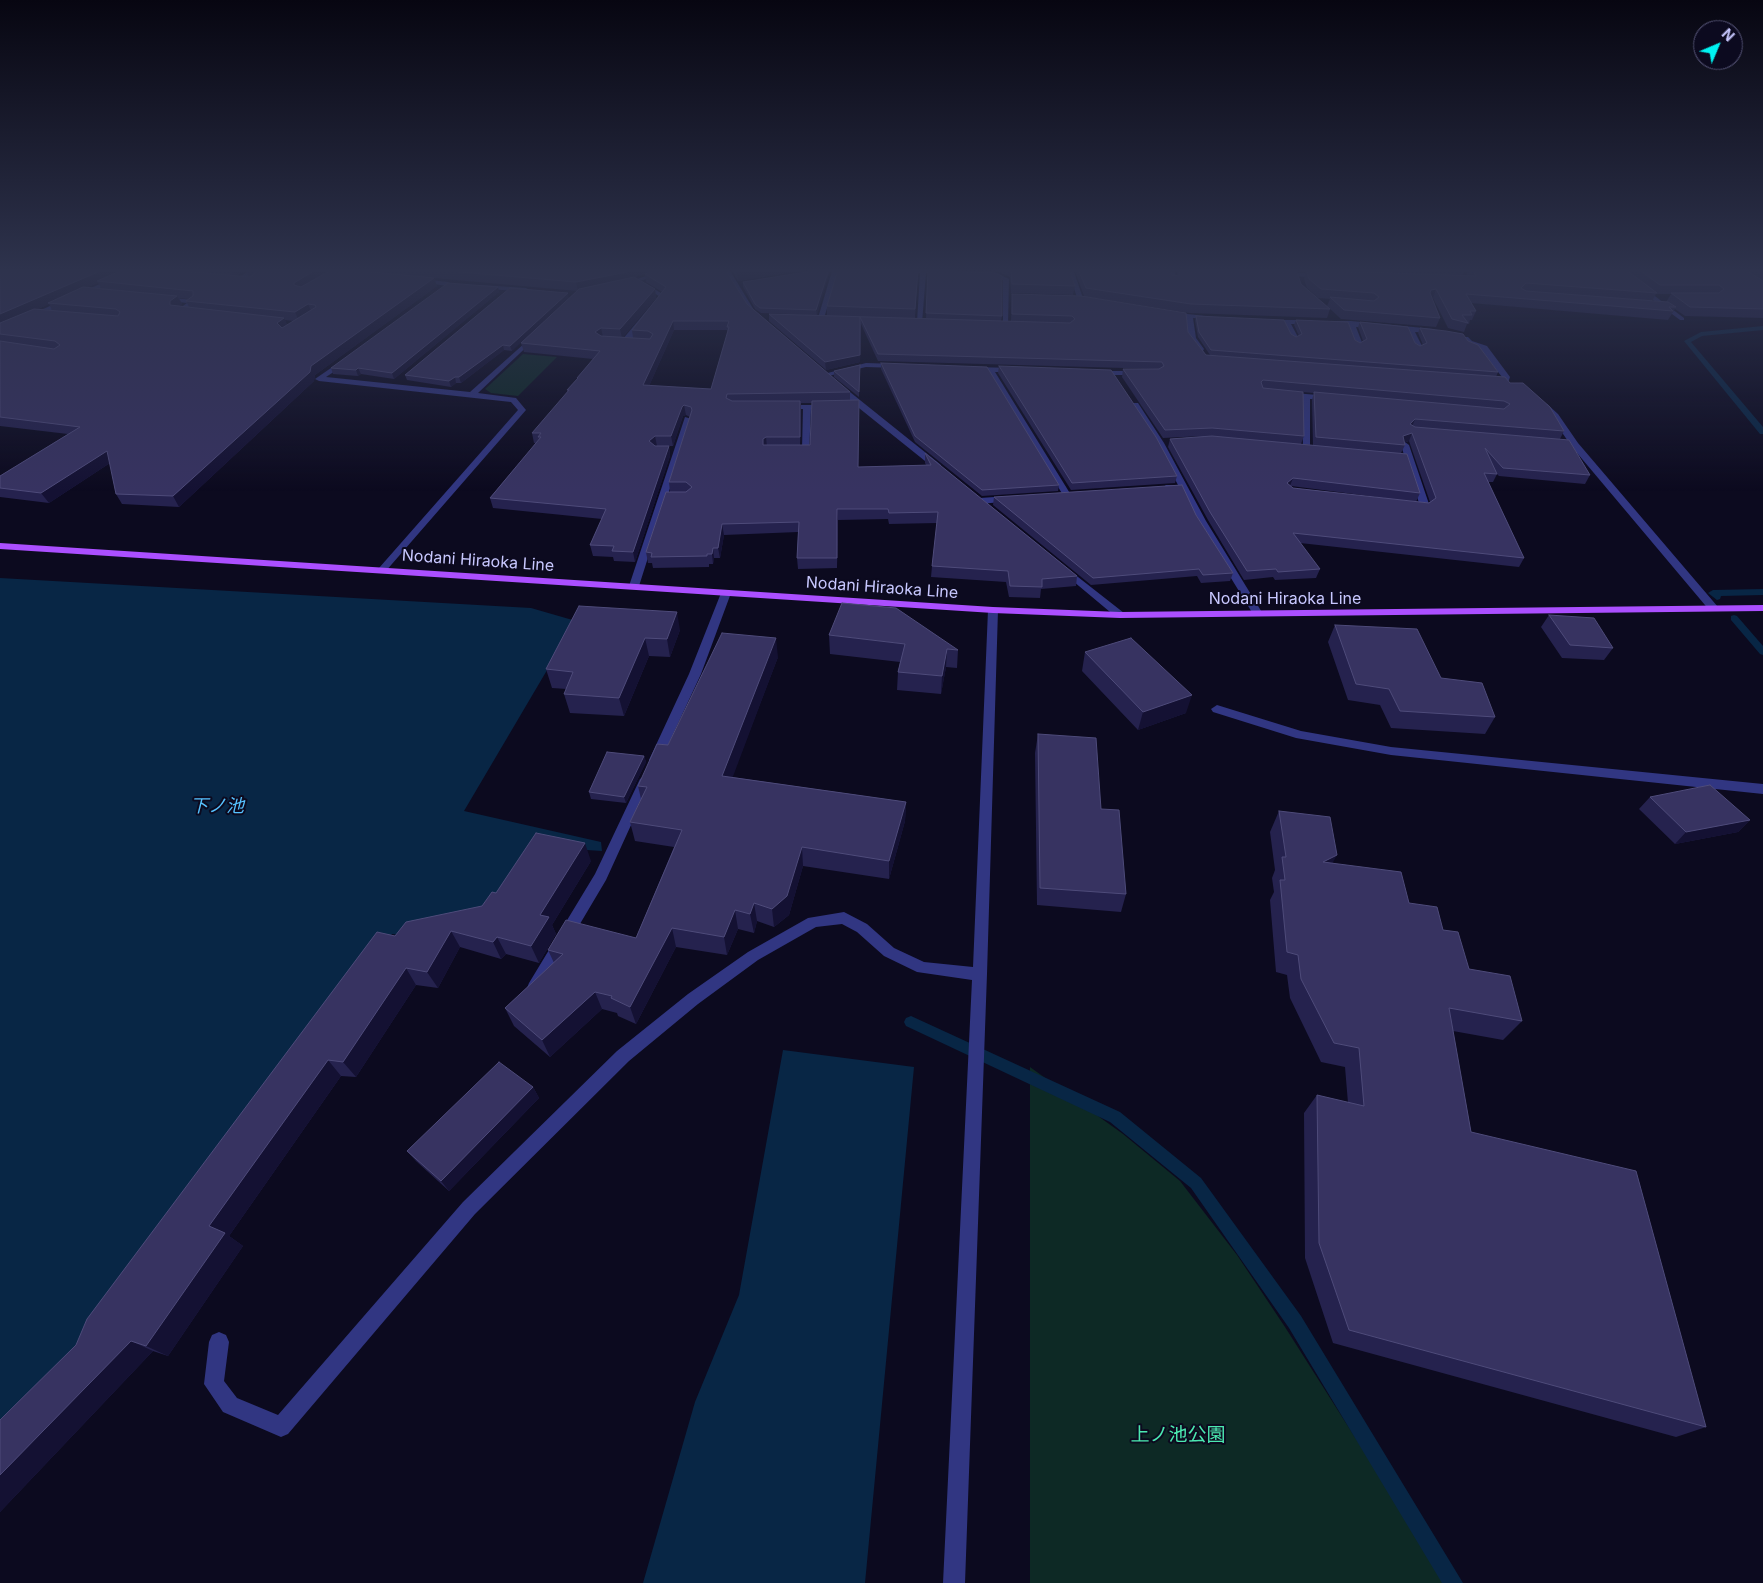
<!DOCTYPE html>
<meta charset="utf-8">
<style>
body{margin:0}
#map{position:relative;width:1763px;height:1583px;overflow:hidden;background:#0c0a1f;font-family:Inter,sans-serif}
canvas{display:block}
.north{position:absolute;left:1693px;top:20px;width:50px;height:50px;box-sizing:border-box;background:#0c0a1f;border:1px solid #575679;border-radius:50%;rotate:45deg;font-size:14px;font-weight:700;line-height:20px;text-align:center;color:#c8c8ff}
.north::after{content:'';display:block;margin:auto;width:18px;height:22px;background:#00f3f2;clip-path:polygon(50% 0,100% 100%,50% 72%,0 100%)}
</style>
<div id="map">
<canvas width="1763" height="1583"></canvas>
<div class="north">N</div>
</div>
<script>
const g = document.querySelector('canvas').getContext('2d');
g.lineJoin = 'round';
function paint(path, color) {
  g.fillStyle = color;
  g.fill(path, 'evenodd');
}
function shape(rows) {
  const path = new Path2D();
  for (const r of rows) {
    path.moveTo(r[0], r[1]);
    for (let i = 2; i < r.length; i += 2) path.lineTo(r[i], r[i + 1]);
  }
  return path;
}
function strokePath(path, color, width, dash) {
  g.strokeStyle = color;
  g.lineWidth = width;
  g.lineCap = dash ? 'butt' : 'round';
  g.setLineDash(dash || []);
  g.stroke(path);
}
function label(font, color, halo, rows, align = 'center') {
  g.font = font + ' Inter,"Noto Sans JP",sans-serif';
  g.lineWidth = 4;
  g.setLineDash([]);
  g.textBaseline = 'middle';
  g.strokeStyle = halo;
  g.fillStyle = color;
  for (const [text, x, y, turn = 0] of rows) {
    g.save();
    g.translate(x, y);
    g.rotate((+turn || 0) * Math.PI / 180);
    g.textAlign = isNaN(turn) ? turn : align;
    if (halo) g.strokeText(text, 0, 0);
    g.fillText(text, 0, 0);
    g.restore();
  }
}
paint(shape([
 [523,354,557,357,518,396,491,393,485,389],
 [1030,1067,1123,1134,1180,1181,1237,1255,1285,1327,1417,1535,1445,1583,1030,1583]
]), '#0d2925');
paint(shape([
 [0,578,531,608,576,621,464,811,601,842,602,851,541,847,490,916,413,937,392,934,105,1332,0,1444],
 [783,1050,914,1067,865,1583,643,1583,695,1402,739,1295]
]), '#082645');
paint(shape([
 [1763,326,1763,330,1702,336,1691,342,1763,427,1763,434,1760,434,1684,341,1701,332,1763,326],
 [1763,589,1763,595,1721,596,1720,599,1717,600,1708,593,1713,590,1763,589],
 [1734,615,1737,616,1763,646,1763,655,1760,654,1731,620,1731,616,1734,615],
 [911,1016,1120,1112,1201,1178,1301,1316,1463,1583,1442,1583,1289,1328,1191,1188,1110,1122,906,1026,904,1022,906,1018,911,1016]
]), '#082645');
paint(shape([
 [134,269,142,269,0,333,0,328,134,269],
 [252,269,260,269,238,282,233,281,252,269],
 [668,269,678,269,627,285,622,284,668,269],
 [723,269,729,269,754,310,762,317,762,319,758,319,749,312,723,269],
 [820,269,839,269,824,318,821,320,818,318,832,271,813,274,810,272,820,269],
 [898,269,944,270,947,272,944,274,926,273,922,323,917,322,920,273,901,272,898,269],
 [1067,269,1073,269,1083,298,1096,301,1096,303,1078,300,1067,269],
 [1169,269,1175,269,1176,283,1171,282,1169,269],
 [1612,269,1619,269,1684,318,1684,320,1680,320,1612,269],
 [986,271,997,273,1009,279,1008,326,992,326,989,324,992,322,1003,323,1003,280,984,274,983,273,986,271],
 [1297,273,1322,274,1325,276,1322,278,1295,276,1294,275,1297,273],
 [421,279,448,282,451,284,448,286,419,282,418,281,421,279],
 [640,283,644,283,666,296,628,344,622,344,622,340,659,296,640,285,640,283],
 [481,285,526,288,529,290,526,292,479,288,479,286,481,285],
 [164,297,194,300,197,302,186,310,188,311,188,313,178,314,175,312,176,311,187,303,162,300,161,299,164,297],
 [1170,312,1214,317,1215,318,1212,320,1193,318,1196,338,1204,349,1203,351,1197,351,1188,338,1186,318,1168,315,1168,313,1170,312],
 [1268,320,1312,320,1315,322,1312,324,1291,324,1299,339,1295,341,1291,339,1284,323,1270,323,1267,321,1268,320],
 [1351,321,1434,329,1437,331,1434,333,1415,332,1423,348,1419,350,1415,348,1407,331,1356,327,1363,345,1359,347,1355,345,1349,326,1329,323,1332,321,1351,321],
 [535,334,539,336,537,337,478,393,516,398,526,410,385,572,379,572,379,568,518,410,511,402,319,381,315,379,344,359,347,359,347,363,326,377,470,392,535,334],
 [1462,337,1468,337,1472,341,1487,346,1510,377,1508,383,1489,384,1489,380,1502,379,1502,377,1481,350,1466,345,1461,339,1462,337],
 [866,363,897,364,901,366,897,368,866,367,824,377,820,375,866,363],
 [969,367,1018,368,1019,370,1015,372,995,372,1071,495,1070,497,1067,498,1063,495,988,372,972,371,969,371,969,367],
 [1110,371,1138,371,1142,373,1138,375,1113,375,1109,373,1110,371],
 [834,384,840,384,941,465,941,469,935,469,834,388,834,384],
 [1283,392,1329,396,1333,398,1329,400,1310,399,1310,451,1295,451,1291,448,1295,445,1303,446,1302,398,1283,396,1283,392],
 [1132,403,1138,403,1164,443,1206,521,1263,614,1262,616,1254,616,1253,614,1196,521,1181,490,1166,491,1162,488,1166,485,1178,485,1156,443,1131,405,1132,403],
 [1541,404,1547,404,1558,414,1578,443,1718,607,1719,609,1718,611,1710,611,1572,447,1552,418,1541,408,1541,404],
 [781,405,829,405,833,407,829,409,811,409,809,454,796,455,792,452,802,449,803,409,784,409,780,407,781,405],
 [685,417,692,419,639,586,634,589,630,588,629,586,685,417],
 [1405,442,1409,445,1430,507,1428,509,1410,507,1410,503,1419,503,1405,460,1392,460,1388,457,1392,454,1404,455,1401,445,1405,442],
 [1009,496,1012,497,1012,501,980,504,975,501,980,498,1009,496],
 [1064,566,1124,613,1125,615,1124,617,1116,617,1061,571,1061,567,1064,566],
 [726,590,731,593,701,674,661,760,655,764,651,763,649,760,689,674,721,593,726,590],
 [993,607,998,610,987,974,965,1583,943,1583,972,980,917,972,884,956,857,932,842,924,816,927,758,960,698,1004,629,1061,475,1214,288,1434,281,1437,223,1412,204,1384,209,1342,212,1335,219,1332,226,1335,229,1342,224,1381,237,1398,278,1415,463,1202,617,1051,688,994,748,952,808,918,844,912,867,924,894,948,924,962,973,967,988,610,993,607],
 [1217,705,1301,731,1391,747,1763,784,1763,794,1391,755,1296,738,1213,712,1211,709,1217,705],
 [646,775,652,779,606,880,539,993,534,994,529,993,527,988,529,983,595,874,640,779,646,775]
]), '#313682');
paint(shape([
 [0,543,993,607,1120,612,1763,605,1763,611,1120,618,993,613,0,549,0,543]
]), '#ab4fff');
paint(shape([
 [3,269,725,269,747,304,850,392,850,400,859,410,858,467,926,465,925,463,925,453,1077,576,1076,586,1041,589,1040,598,1009,597,1006,582,931,577,932,566,937,523,889,524,888,519,838,520,837,568,798,569,797,558,798,532,724,535,720,558,714,558,713,564,709,564,709,567,653,568,652,563,648,563,646,552,670,492,669,482,690,417,686,415,683,416,673,446,669,446,670,456,635,562,614,561,613,557,593,556,590,545,602,519,493,508,490,498,536,443,534,443,532,433,568,392,567,390,577,379,577,378,593,359,524,352,521,343,577,291,434,278,437,286,315,375,314,381,179,507,122,504,116,494,110,463,49,503,0,497,0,476,68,434,0,426,0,271],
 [246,270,249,277,236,276],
 [645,274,646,282,662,292,632,330,633,338,623,337,656,298,655,289,635,278,637,276],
 [98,283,102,289,87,287],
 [179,298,188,299,186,301,189,307,179,306,182,304],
 [49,304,52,310,38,309],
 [285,320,294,321,287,325],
 [674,330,727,330,728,332,711,389,649,386],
 [801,403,812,403,810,445,800,445],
 [731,269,810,269,738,281],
 [829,269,829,273,817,315,761,313,755,309,743,287,743,282],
 [918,269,915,318,926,318,928,270,1002,316,1001,321,1011,321,1012,294,1084,296,1074,269,1171,269,1171,275,1177,275,1176,269,1296,269,1301,284,1330,309,1327,318,1189,313,1088,297,1188,332,1206,355,1290,362,1210,355,1198,337,1195,321,1196,316,1291,334,1296,337,1299,336,1294,325,1296,320,1355,340,1360,343,1363,341,1358,327,1360,322,1415,343,1420,346,1423,345,1418,333,1420,328,1468,341,1498,372,1496,377,1510,383,1564,431,1560,439,1590,475,1585,484,1499,476,1496,473,1497,474,1493,482,1488,482,1524,558,1519,567,1300,543,1320,569,1316,578,1275,580,1273,577,1244,580,1208,520,1168,447,1170,439,1203,436,1163,438,1122,377,1123,369,1159,369,878,361,861,324,860,362,826,370,769,321,769,314,827,315,827,306],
 [1291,391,1314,393,1312,400,1313,445,1301,444,1304,436],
 [1409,441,1430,502,1429,503,1293,488,1291,486,1416,502,1420,493,1401,453,1405,445,1404,443],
 [946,269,1069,269,1075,286,1073,295,1011,293,1010,277,995,270],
 [1300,269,1465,269,1463,275,1468,276,1465,269,1763,269,1763,318,1685,316,1675,309,1668,320,1471,303,1476,311,1472,320,1470,320,1469,324,1467,324,1464,332,1448,328,1433,298,1432,298,1440,318,1436,327,1341,319,1327,306,1330,299,1318,298,1307,288,1304,279,1306,271,1301,271],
 [1656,294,1671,294,1666,302,1652,301],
 [498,287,499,292,394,379,361,374,358,376,333,374,331,368],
 [510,288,512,351,504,350,461,383,456,383,451,387,407,380,405,375],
 [881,363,1059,485,1058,491,982,496,915,442,881,369],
 [860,365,859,397,834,377,834,371],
 [999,366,1177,476,1175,483,1071,490,998,373],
 [994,497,1196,515,1233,573,1230,581,1201,583,1197,576,1091,585,993,505],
 [579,606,680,630,670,657,649,656,624,716,570,713,564,694,567,689,552,688,546,669],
 [1549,615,1613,648,1604,660,1562,658,1541,627],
 [1335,625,1441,678,1495,717,1485,734,1391,728,1380,705,1348,700,1328,642],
 [829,635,958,650,957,668,946,667,941,694,897,690,898,672,900,662,830,654],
 [1085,652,1186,713,1138,730,1082,671],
 [778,657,732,777,906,802,905,821,889,879,803,866,789,915,774,927,757,921,754,933,738,929,727,955,676,947,636,1024,618,1016,617,1013,602,1009,550,1057,514,1026,505,1008,554,963,548,950,636,938,674,847,635,841,630,822,641,799,638,786,668,745],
 [1038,734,1126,894,1121,912,1037,905,1035,753],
 [644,756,646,762,626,803,591,799,589,792],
 [1650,797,1750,820,1738,832,1675,844,1639,809],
 [1279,811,1333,863,1409,903,1443,930,1469,969,1522,1021,1503,1040,1453,1031,1471,1132,1706,1427,1676,1437,1333,1343,1305,1258,1304,1113,1317,1095,1348,1103,1345,1067,1321,1062,1290,998,1287,975,1276,972,1270,900,1274,892,1272,878,1275,870,1270,832],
 [591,861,552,925,556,934,539,963,506,954,501,959,460,947,438,988,416,985,356,1077,341,1076,229,1236,243,1246,168,1356,153,1351,0,1512,0,1420,76,1345,395,936,482,906,496,893],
 [533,1087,539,1098,449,1191,416,1161,407,1151]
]), '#25224e');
paint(shape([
 [105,269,129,269,97,281,98,283,52,303,48,303,49,304,0,326,0,314],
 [232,269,248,269,245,269,246,270,236,276],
 [317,269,334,269,298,291,294,285,294,283],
 [634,269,662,269,637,276,634,279,578,291,576,282],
 [757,269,810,269,738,281,737,272],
 [829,269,829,273,817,315,816,310],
 [434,278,437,286,315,375,314,381,179,507,173,496,311,366],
 [498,287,499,292,394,379,392,373],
 [655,289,656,298,622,338,620,329],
 [1436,289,1433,298,1428,299,1431,290],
 [568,293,569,298,512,351,510,346],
 [177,296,182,304,175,309,170,305,170,301],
 [308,304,312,313,299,321,295,312],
 [860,317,860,362,826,370,825,362],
 [284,318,288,327,281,332,277,323],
 [673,321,674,330,645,395,643,385],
 [601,328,603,337,595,332],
 [503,345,504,350,461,383,459,377],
 [358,368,361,374,358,376,356,370],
 [455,377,456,383,451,387,449,381],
 [800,401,801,411,800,447],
 [684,405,686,415,683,416,673,446,671,436,682,407],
 [1415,419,1412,427,1410,424],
 [1412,433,1409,441,1399,444,1403,436],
 [655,436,657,446,651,451,649,441],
 [766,437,767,447,764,455,763,439],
 [669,446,670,456,635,562,633,552],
 [107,451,113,461,49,503,41,493],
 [1293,478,1290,486,1287,483],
 [837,509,838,520,837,568],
 [722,524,724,535,720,558,718,548],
 [713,548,714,558,713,564,712,554],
 [677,612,680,630,670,657,667,639],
 [645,638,649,656,624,716,619,698],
 [776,638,778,657,726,795,722,776],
 [947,649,946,667,941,694,942,676],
 [1192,695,1186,713,1138,730,1143,712],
 [644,756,646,762,626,803,624,797],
 [906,802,905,821,889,879,889,861],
 [1750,820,1738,832,1675,844,1686,832],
 [585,843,591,861,552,925,556,934,539,963,531,946,540,915],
 [802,847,803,866,789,915,774,927,772,909],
 [1337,855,1326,875,1323,862],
 [754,903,757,921,754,933,750,914],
 [735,910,738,929,727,955,724,937],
 [672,928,676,947,636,1024,630,1007],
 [451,931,460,947,438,988,427,972],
 [497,937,506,954,501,959,493,942],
 [406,968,416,985,356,1077,343,1062],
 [595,992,602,1009,550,1057,542,1040],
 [328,1060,341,1076,229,1236,243,1246,168,1356,146,1346,209,1226],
 [533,1087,539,1098,449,1191,441,1181],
 [131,1341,153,1351,0,1512,0,1475]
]), '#141133');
const building = shape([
 [3,269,105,269,0,314,0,271,3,269],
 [125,269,161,269,250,277,254,274,254,271,246,269,317,269,294,283,294,285,301,287,333,269,342,269,434,278,311,366,310,372,173,496,116,494,107,451,41,493,0,488,0,476,80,427,0,417,0,341,54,349,60,345,55,341,0,334,0,323,34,309,118,316,120,312,116,309,48,303,83,287,177,296,170,301,170,305,284,318,277,323,282,328,316,307,315,305,308,304,295,312,186,301,193,296,193,291,97,281,125,269],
 [425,269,634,269,632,271,576,282,425,269],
 [658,269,725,269,747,304,850,392,727,394,726,398,732,401,800,401,800,437,766,437,763,439,763,445,810,445,812,401,859,400,858,467,931,465,925,453,1077,576,1042,579,1042,587,1010,586,1008,571,932,566,938,512,889,513,888,509,837,509,837,558,797,558,799,522,722,524,718,548,713,548,712,554,707,554,707,556,651,557,652,553,646,552,666,492,686,492,692,487,686,482,669,482,692,410,691,407,684,405,682,407,671,436,655,436,649,441,655,446,669,446,633,552,612,551,614,546,590,545,606,509,490,498,541,437,538,437,541,433,532,433,569,390,567,390,578,378,577,378,600,351,521,343,579,289,634,277,655,289,620,329,601,328,595,332,601,336,650,339,653,334,648,331,632,330,666,287,645,274,658,269],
 [673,321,729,321,727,327,729,327,711,389,643,385,673,321],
 [735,269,757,269,737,272,735,269],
 [825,269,829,269,816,310,760,308,755,304,743,282,825,269],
 [838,269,918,269,915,309,827,306,838,269],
 [1011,269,1069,269,1075,286,1012,284,1011,269],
 [1078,269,1171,269,1171,275,1179,276,1179,269,1296,269,1301,284,1330,309,1191,304,1086,288,1078,269],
 [1472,269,1625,269,1657,293,1526,283,1521,288,1526,291,1668,302,1676,307,1669,307,1673,311,1466,294,1476,311,1470,311,1472,315,1462,315,1468,323,1452,319,1436,289,1431,290,1430,293,1440,318,1344,310,1330,297,1374,301,1379,297,1374,293,1321,289,1309,279,1306,270,1476,276,1472,269],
 [1638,269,1744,269,1763,281,1763,309,1690,307,1671,293,1719,293,1724,289,1719,285,1660,285,1638,269],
 [1758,269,1763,269,1763,273,1758,269],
 [928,270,994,273,1002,276,1002,316,926,313,928,270],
 [448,283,498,287,392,373,358,368,356,370,331,368,448,283],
 [510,288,568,293,510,346,503,345,459,377,455,377,449,381,405,375,510,288],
 [1012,294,1081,296,1186,313,1188,332,1206,355,1505,377,1510,383,1523,383,1550,407,1564,431,1415,419,1410,424,1415,427,1569,440,1590,475,1503,468,1485,448,1497,474,1484,473,1524,558,1293,533,1320,569,1278,572,1276,569,1247,571,1210,512,1170,439,1212,436,1407,454,1420,493,1293,478,1287,483,1293,488,1429,503,1436,498,1412,433,1403,436,1405,445,1316,437,1314,392,1504,409,1510,404,1504,401,1263,380,1261,382,1263,388,1303,392,1304,436,1212,428,1165,430,1123,369,1159,369,1164,366,1162,362,878,354,860,317,860,355,825,362,769,314,1070,323,1075,319,1072,316,1012,314,1012,294],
 [1196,316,1284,320,1291,334,1296,337,1302,334,1296,320,1348,322,1355,340,1360,343,1367,339,1360,322,1408,327,1415,343,1420,346,1427,343,1420,328,1446,331,1463,334,1468,341,1478,345,1498,372,1211,350,1199,332,1196,316],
 [881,363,987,367,1059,485,982,490,915,436,881,363],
 [860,365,859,392,834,371,860,365],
 [999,366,1111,370,1156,437,1177,476,1072,483,999,366],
 [1182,485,1196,515,1233,573,1203,575,1199,569,1093,578,994,497,1182,485],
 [842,603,896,608,958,650,947,649,942,676,898,672,905,644,829,635,842,603],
 [579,606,677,612,667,639,645,638,619,698,564,694,573,672,546,669,579,606],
 [1549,615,1594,618,1613,648,1570,645,1549,615],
 [1335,625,1417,629,1441,678,1482,683,1495,717,1400,711,1389,689,1356,684,1335,625],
 [722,633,776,638,722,776,906,802,889,861,802,847,787,896,772,909,754,903,750,914,735,910,724,937,672,928,630,1007,611,998,612,996,595,992,542,1040,505,1008,563,954,548,950,566,920,636,938,682,830,630,822,647,787,638,786,657,744,668,745,722,633],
 [1131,638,1192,695,1143,712,1085,652,1131,638],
 [1038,734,1096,738,1101,809,1119,810,1126,894,1040,888,1038,734],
 [607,752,644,756,624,797,589,792,607,752],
 [1710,785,1750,820,1686,832,1650,797,1710,785],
 [1279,811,1330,817,1337,855,1323,862,1401,872,1409,903,1437,907,1443,930,1458,932,1469,969,1510,976,1522,1021,1449,1008,1471,1132,1636,1171,1706,1427,1349,1330,1319,1243,1317,1095,1364,1106,1359,1048,1334,1043,1301,979,1298,955,1287,952,1280,880,1285,880,1282,857,1286,857,1279,811],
 [536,833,585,843,540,915,549,917,531,946,497,937,493,942,451,931,427,972,406,968,343,1062,328,1060,209,1226,225,1233,146,1346,131,1341,0,1475,0,1420,76,1345,87,1319,377,932,395,936,406,922,482,906,492,892,496,893,536,833],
 [499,1062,533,1087,441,1181,407,1151,499,1062]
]);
paint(building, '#373361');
strokePath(building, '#4e4b7a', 1);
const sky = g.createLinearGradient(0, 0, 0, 491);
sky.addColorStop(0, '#070611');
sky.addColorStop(0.55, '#2e334d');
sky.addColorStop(1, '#2e334d00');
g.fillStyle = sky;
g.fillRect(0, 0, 1763, 491);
label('16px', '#c8c8ff', '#0c0a1f', [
 ["Nodani Hiraoka Line",478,561,4],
 ["Nodani Hiraoka Line",882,588,4],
 ["Nodani Hiraoka Line",1285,599]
]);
label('italic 18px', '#56c2ff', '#0c0a1f', [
 ["下ノ池",217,807]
]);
label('19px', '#4be8b0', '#0c0a1f', [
 ["上ノ池公園",1178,1435]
]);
</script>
